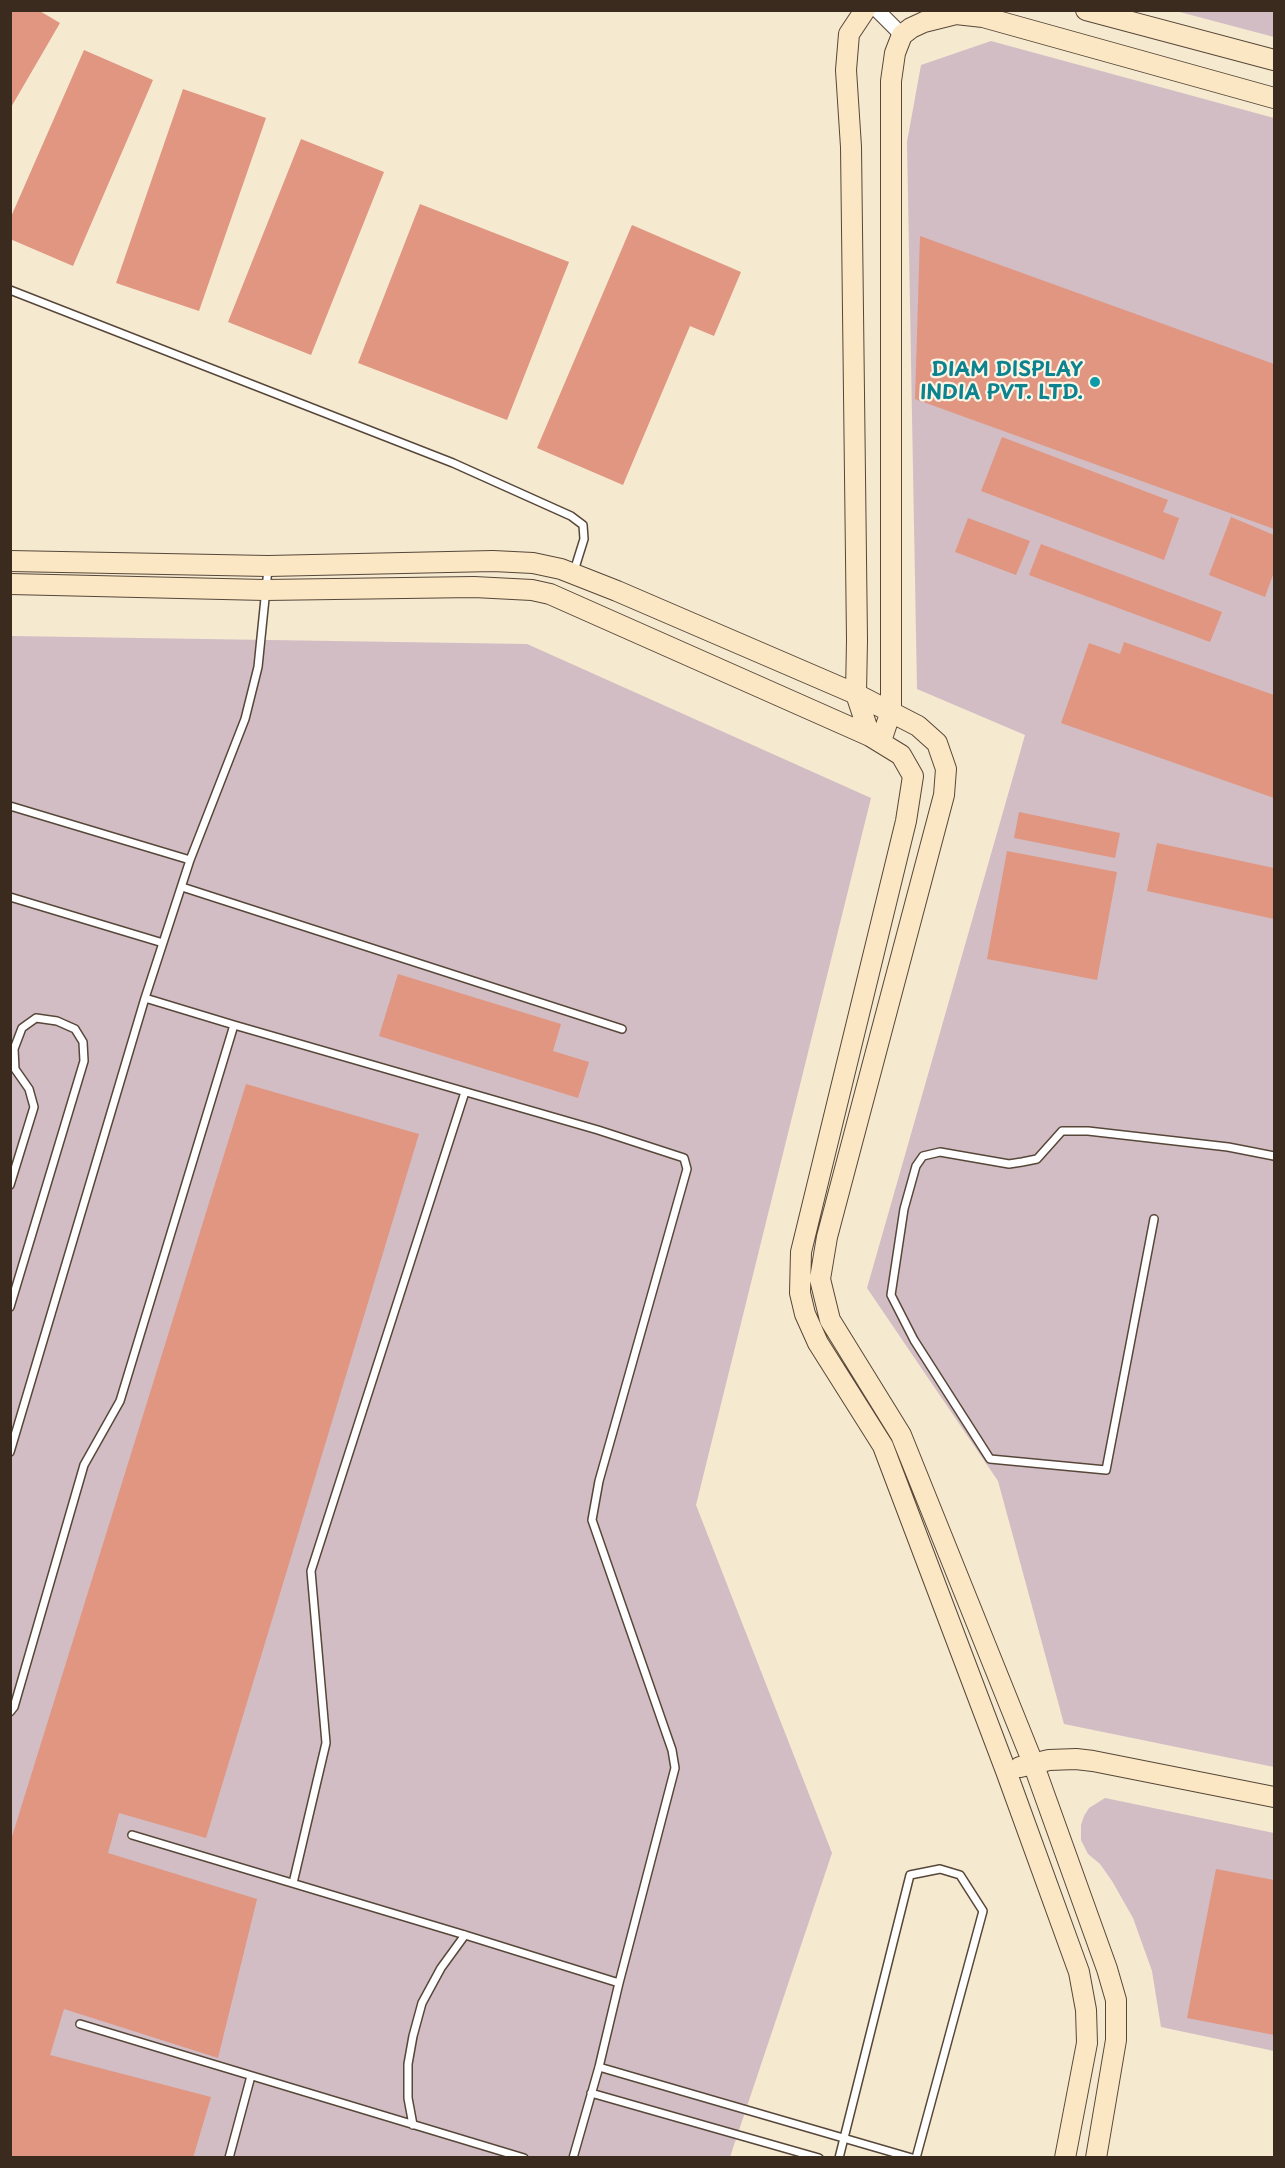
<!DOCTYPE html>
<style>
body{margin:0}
#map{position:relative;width:1285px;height:2168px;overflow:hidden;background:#f5e9d0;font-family:"Playpen Sans",sans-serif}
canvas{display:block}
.frame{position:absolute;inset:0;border:12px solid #3b2a1e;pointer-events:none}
</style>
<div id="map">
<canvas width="1285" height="2168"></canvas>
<div class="frame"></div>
</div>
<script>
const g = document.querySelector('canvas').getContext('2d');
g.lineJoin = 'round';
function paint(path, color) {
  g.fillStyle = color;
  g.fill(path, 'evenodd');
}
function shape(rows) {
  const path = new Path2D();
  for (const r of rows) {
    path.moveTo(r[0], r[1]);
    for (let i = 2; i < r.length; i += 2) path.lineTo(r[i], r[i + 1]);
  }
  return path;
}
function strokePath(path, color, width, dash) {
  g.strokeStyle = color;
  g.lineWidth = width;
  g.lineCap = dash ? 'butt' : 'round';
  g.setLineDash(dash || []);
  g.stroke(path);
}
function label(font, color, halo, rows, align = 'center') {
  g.font = font + ' "Playpen Sans",sans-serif';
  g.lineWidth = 4.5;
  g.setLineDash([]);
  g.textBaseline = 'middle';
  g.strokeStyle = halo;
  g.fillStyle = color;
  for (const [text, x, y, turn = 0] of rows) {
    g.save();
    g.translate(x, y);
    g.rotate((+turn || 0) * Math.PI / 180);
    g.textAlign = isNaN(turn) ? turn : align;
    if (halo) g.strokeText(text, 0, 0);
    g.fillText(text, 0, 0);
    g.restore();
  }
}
paint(shape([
 [1176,11,1274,11,1274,37],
 [991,41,1274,118,1274,1767,1064,1724,998,1481,867,1288,1025,735,917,689,907,142,921,65],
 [11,636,527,644,871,798,696,1505,832,1853,730,2157,11,2158],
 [1105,1798,1274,1833,1274,2051,1161,2027,1152,1971,1133,1918,1112,1881,1100,1864,1088,1854,1081,1840,1081,1825,1084,1816,1089,1808]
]), '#d2bdc5');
paint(shape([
 [10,10,38,10,60,23,10,109],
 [84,50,153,80,73,266,10,239,10,219],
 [183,89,266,118,199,311,116,283],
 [301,139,384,172,311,355,228,322],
 [420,204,569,262,507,420,358,363],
 [632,225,741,272,714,336,690,326,623,485,537,448],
 [920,236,1274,364,1274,529,915,399],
 [1002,437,1168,500,1163,512,1179,518,1164,560,981,491],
 [1231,517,1274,535,1274,572,1265,597,1209,575],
 [968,518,1030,541,1016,575,955,552],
 [1041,544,1222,612,1210,642,1029,575],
 [1124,642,1274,695,1274,798,1061,723,1089,643,1120,654],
 [1019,812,1120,833,1115,858,1014,838],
 [1157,843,1274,868,1274,919,1147,891],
 [1007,851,1117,872,1097,980,987,959],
 [398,974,561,1024,553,1051,589,1062,578,1098,379,1036],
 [246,1084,419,1134,206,1838,119,1813,108,1853,257,1899,218,2058,64,2009,50,2055,211,2097,193,2158,10,2158,10,1843],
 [1216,1869,1274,1880,1274,2035,1187,2018]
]), '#e09680');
const lane = shape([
 [10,290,453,463,571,516,583,525,584,539,574,571],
 [10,806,190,860],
 [182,887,622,1029],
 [10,897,163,943],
 [145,998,234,1025,598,1130,684,1158,687,1169,599,1481,592,1520,672,1750,675,1768,619,1983,599,2067,573,2158],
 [10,1185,34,1107,29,1089,15,1069,14,1049,22,1028,36,1018,57,1021,75,1029,83,1042,84,1061,10,1307],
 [1154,1219,1106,1470,990,1459,914,1340,891,1295,904,1209,916,1166,923,1156,940,1152,1009,1164,1022,1162,1037,1159,1062,1131,1088,1131,1228,1147,1274,1156],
 [10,1452,145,998,190,860,245,719,258,667,268,569],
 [10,1712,14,1707,84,1465,120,1401,234,1025],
 [132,1835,465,1935,619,1983],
 [293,1883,326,1743,311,1571,465,1092],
 [80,2024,524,2158],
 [599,2067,912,2158],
 [591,2093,819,2158],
 [413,2125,408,2098,408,2064,413,2036,422,2003,441,1968,465,1935],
 [229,2158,251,2076],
 [839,2158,910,1875,940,1869,960,1875,983,1911,916,2158]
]);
const street = shape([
 [877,10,902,35]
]);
const secondary = shape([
 [865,10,849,34,846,70,851,147,857,640,856,694,870,736],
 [1086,10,1274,60],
 [10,561,268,566,493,561,533,563,561,569,617,591,856,694,918,726,937,743,946,769,944,795,827,1237,820,1279,830,1320,901,1435,1033,1763,1107,1969,1116,2000,1116,2040,1096,2158],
 [10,584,265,590,474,587,532,590,550,594,870,736,901,755,913,776,906,821,801,1252,800,1293,805,1314,818,1343,883,1446,1006,1771,1079,1972,1086,2010,1087,2043,1065,2158],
 [881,741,891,711,891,81,895,53,902,35,911,28,924,22,956,14,983,17,1274,98],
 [1020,1767,1049,1760,1076,1759,1093,1761,1274,1797]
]);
strokePath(lane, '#574739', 10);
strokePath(street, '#574739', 16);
strokePath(secondary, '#574739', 22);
strokePath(lane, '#fff', 7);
strokePath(street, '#fff', 14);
strokePath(secondary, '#fbe7c3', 20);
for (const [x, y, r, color] of [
 [1095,382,6,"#0f9aa8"]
]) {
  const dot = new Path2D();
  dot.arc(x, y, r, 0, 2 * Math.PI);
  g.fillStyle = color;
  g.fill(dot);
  strokePath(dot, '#fcf5e5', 2);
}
label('bold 20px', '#0d838f', '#fcf5e5', [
 ["DIAM DISPLAY",1083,370],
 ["INDIA PVT. LTD.",1083,393]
], 'right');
</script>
